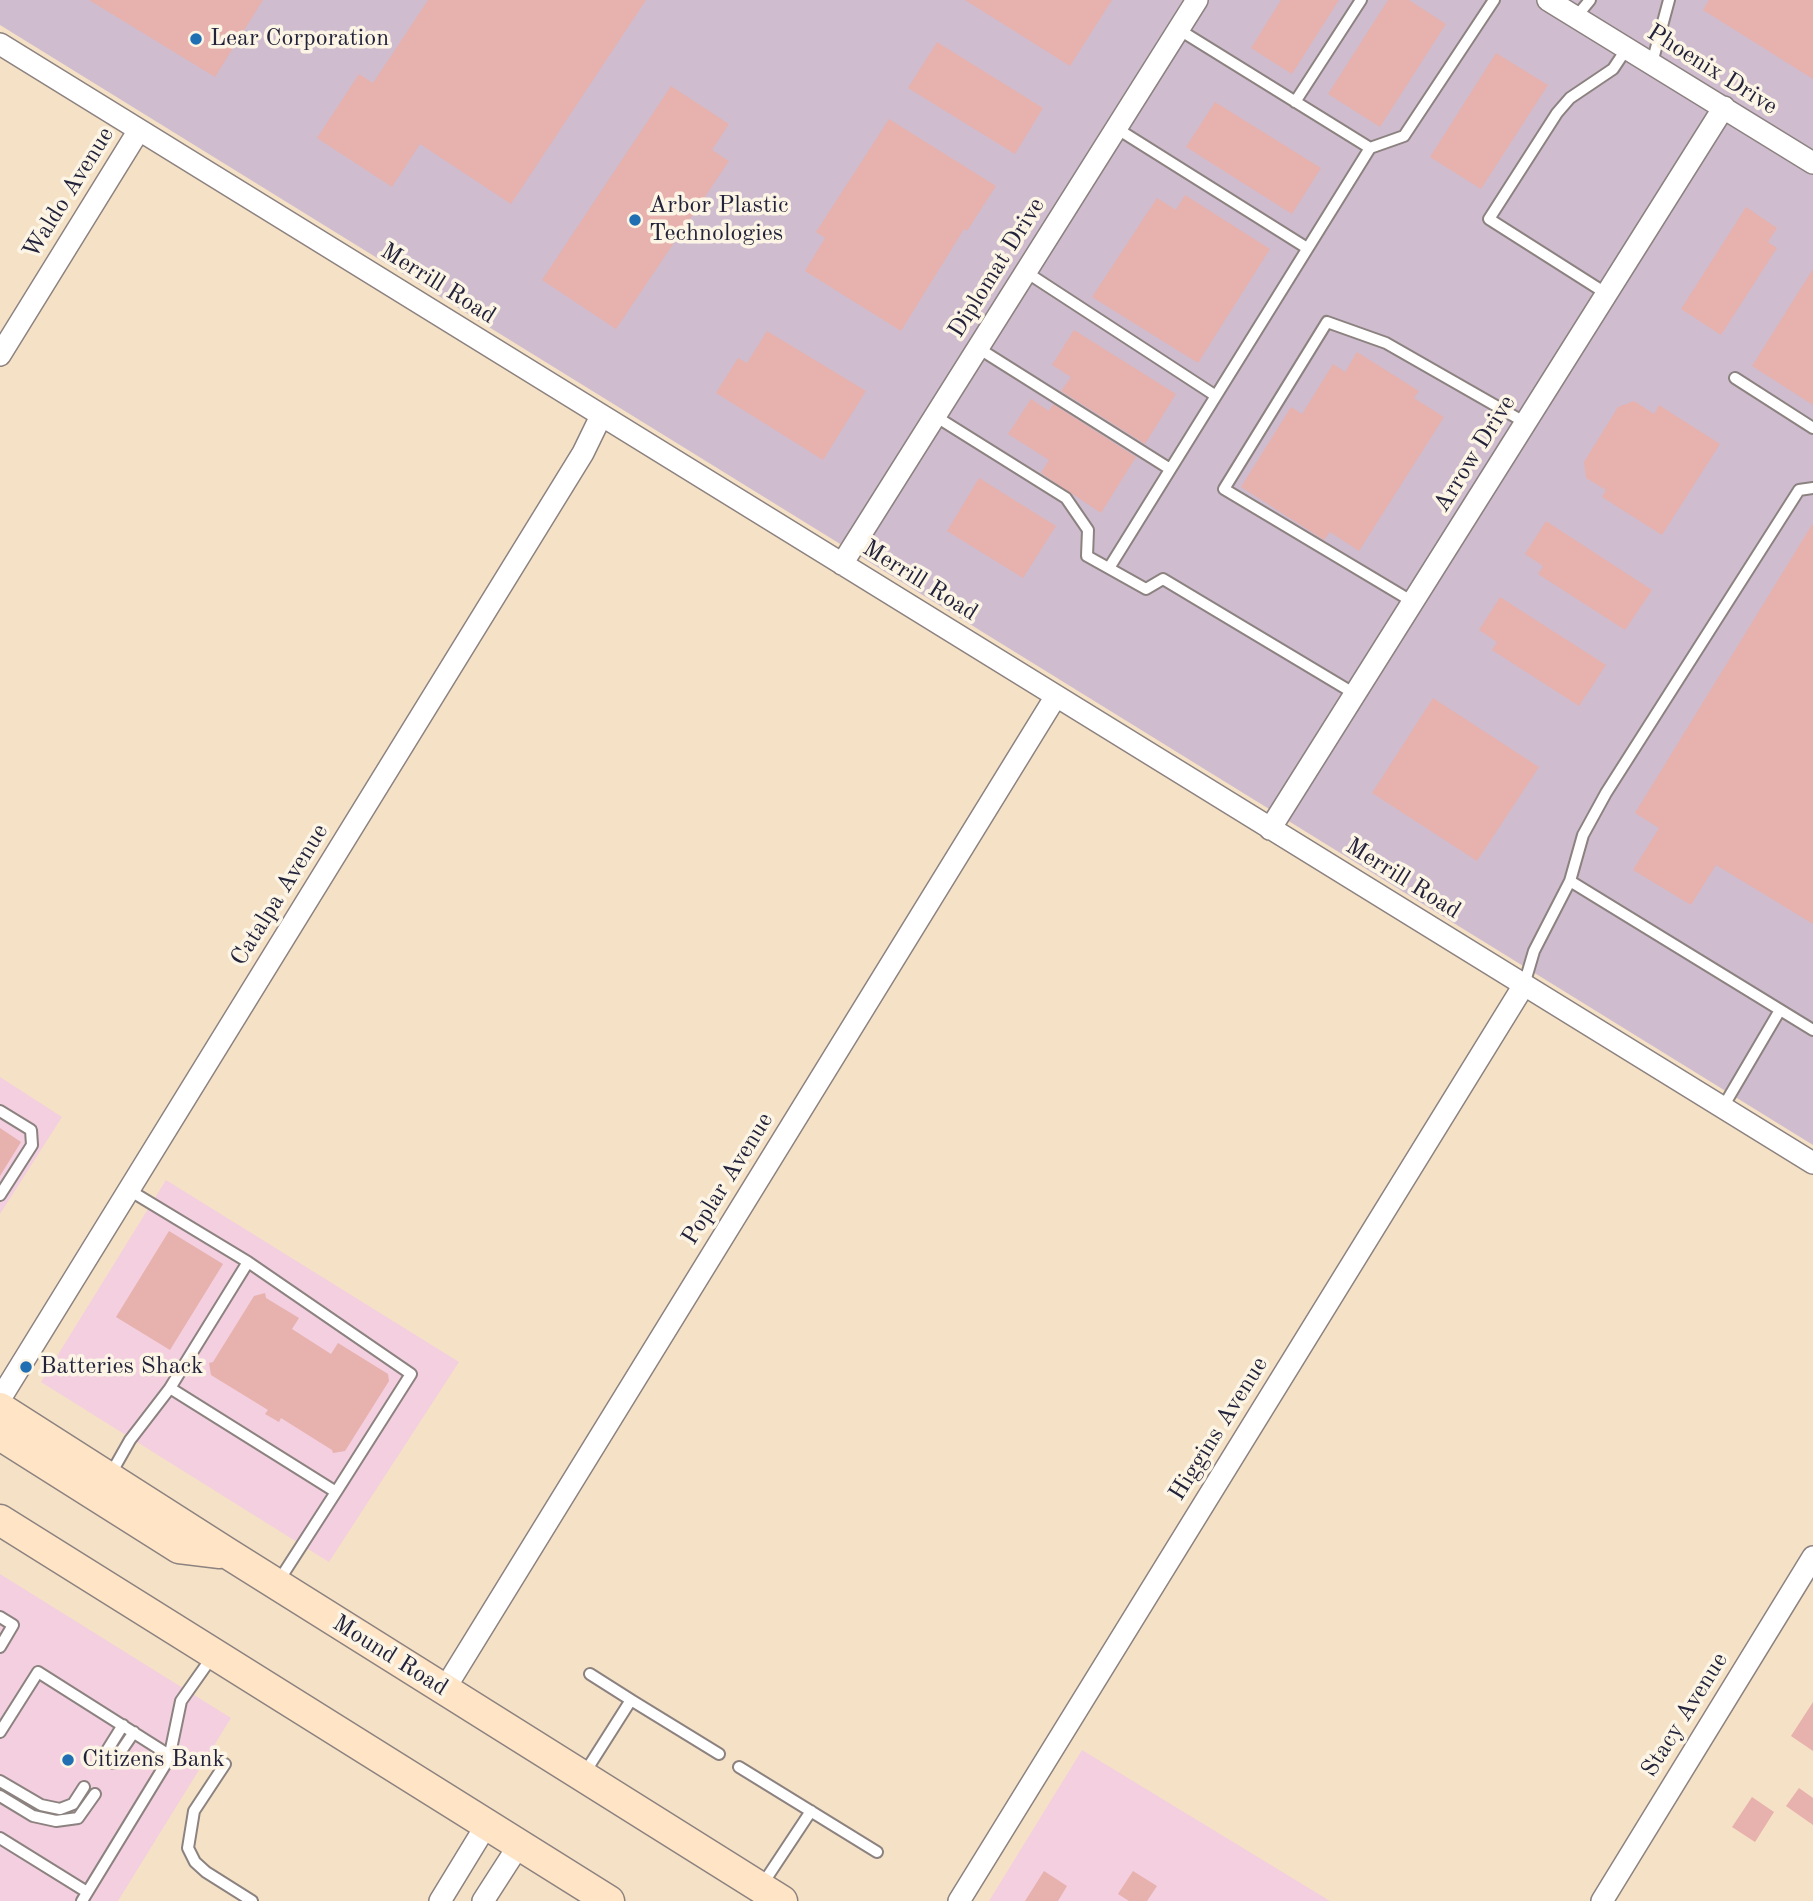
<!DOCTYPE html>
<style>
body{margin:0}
canvas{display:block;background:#f5e1c5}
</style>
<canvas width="1813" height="1901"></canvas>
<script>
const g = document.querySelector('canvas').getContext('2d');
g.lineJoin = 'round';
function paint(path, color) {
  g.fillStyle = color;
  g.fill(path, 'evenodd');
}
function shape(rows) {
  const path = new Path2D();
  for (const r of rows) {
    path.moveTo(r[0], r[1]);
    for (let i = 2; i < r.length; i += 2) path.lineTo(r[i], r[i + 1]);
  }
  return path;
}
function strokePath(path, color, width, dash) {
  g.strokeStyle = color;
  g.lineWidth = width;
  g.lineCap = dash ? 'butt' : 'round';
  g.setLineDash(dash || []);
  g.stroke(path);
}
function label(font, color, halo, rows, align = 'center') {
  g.font = font + ' "Old Standard TT",serif';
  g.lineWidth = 7;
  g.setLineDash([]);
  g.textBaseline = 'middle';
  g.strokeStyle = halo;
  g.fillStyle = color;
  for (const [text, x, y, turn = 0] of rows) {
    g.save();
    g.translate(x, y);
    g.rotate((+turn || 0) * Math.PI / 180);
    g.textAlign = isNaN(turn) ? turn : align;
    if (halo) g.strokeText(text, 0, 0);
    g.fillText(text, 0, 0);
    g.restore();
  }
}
paint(shape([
 [0,1077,62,1117,0,1214],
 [166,1180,459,1362,329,1562,41,1382],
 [0,1574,231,1718,118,1901,0,1901],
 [1082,1750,1330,1901,989,1901]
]), '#f3cfe0');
paint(shape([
 [0,0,1813,0,1813,1145,0,25]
]), '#cfbdcf');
paint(shape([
 [89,0,263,0,215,77],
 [428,0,646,0,511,204,420,144,392,187,317,138,359,74,373,83],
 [965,0,1112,0,1070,66],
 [1281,0,1339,0,1292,74,1251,48],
 [1388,0,1409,0,1446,24,1380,127,1328,94],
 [1709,0,1813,0,1813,79,1703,10],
 [937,42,1043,108,1015,154,908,88],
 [1496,53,1548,85,1481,189,1430,157],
 [671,86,729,124,712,150,729,161,616,329,542,280],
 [1215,102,1321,168,1292,214,1186,147],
 [889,119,996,186,967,231,964,229,901,331,805,271,825,238,816,232],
 [1185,195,1270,249,1198,363,1092,297,1157,198,1176,210],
 [1746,207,1777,228,1768,242,1777,248,1721,335,1681,309],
 [1813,269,1813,405,1752,366],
 [1074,330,1176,394,1145,444,1061,391,1071,377,1052,365],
 [767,331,866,391,823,460,716,393,738,358,747,363],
 [1357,352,1419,391,1414,398,1444,417,1359,551,1330,532,1324,540,1241,487,1291,407,1302,414,1333,364,1345,372],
 [1031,399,1049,411,1053,404,1136,457,1101,513,1041,473,1049,460,1008,434],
 [1634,401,1654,414,1659,405,1720,444,1662,535,1602,497,1606,490,1586,478,1584,462,1618,407],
 [979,478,1056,526,1023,578,947,531],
 [1546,521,1652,590,1625,630,1538,574,1543,566,1525,554],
 [1813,523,1813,924,1716,865,1691,905,1633,870,1659,828,1635,813],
 [1500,597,1606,665,1579,706,1492,650,1497,642,1479,630],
 [1433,698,1539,767,1477,861,1372,793],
 [0,1128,21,1142,0,1176],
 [169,1231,223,1264,170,1350,116,1317],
 [265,1293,266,1298,299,1318,292,1329,331,1354,338,1343,388,1374,389,1381,345,1451,333,1453,332,1450,281,1418,279,1422,265,1414,268,1410,211,1375,209,1363,213,1362,254,1296],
 [1813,1702,1813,1751,1791,1736],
 [1799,1788,1813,1798,1813,1825,1786,1806],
 [1752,1797,1774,1812,1755,1842,1732,1827],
 [1044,1871,1067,1886,1058,1901,1025,1901],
 [1133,1871,1157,1886,1147,1901,1129,1901,1118,1894]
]), '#e7b1ad');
const lane = shape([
 [1576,17,1590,0],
 [1178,29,1370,148],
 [1652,63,1669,0],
 [1295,102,1361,0],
 [1116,128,1307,248],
 [1026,272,1216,396],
 [1607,294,1489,219,1557,113,1570,98,1613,69,1627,48],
 [978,348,1170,469],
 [1735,378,1813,428],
 [935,416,1066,498,1088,530,1087,556,1146,589,1163,579,1355,694],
 [1109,568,1370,148,1404,136,1494,0],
 [1413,602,1224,489,1327,322,1386,343,1526,423],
 [1570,881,1813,1030],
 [1524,985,1534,951,1570,881,1583,835,1606,793,1799,490,1813,488],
 [1723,1107,1780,1010],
 [0,1111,31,1130,32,1145,0,1195],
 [129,1190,248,1262,170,1388],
 [248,1262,411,1374,336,1492],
 [109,1477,130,1440,170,1388,336,1492,278,1582],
 [0,1617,13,1625,0,1647],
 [590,1674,631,1700],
 [0,1732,38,1672,169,1755],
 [103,1757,123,1725],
 [113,1763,134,1732],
 [225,1764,194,1811,188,1848,195,1862,206,1872,252,1901],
 [739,1767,877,1852],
 [584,1774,631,1700,719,1754],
 [0,1781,41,1805,60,1809,73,1804,84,1787],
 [0,1796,33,1816,56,1821,78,1818,95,1794],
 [0,1838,87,1892],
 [762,1885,811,1811],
 [82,1901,165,1765,171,1749,181,1701,212,1657]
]);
const street = shape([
 [1548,0,1813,163],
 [0,44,1813,1163],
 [0,355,139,130],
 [842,564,1197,0],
 [1270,829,1724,107],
 [0,1399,583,453,601,416],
 [444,1690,1056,696],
 [440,1901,487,1824],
 [483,1901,519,1845],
 [959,1901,1524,985],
 [1602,1901,1813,1557]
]);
const secondary = shape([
 [0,1408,227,1553,782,1901],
 [0,1435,179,1548,220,1553],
 [0,1520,609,1901]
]);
strokePath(lane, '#8c8280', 14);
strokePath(street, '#8c8280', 24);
strokePath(secondary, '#8c8280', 33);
strokePath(lane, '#fff', 10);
strokePath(street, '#fff', 21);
strokePath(secondary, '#ffe4c6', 30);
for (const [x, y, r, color] of [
 [196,39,7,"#1f6fb2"],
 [635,220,7,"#1f6fb2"],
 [26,1367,7,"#1f6fb2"],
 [68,1760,7,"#1f6fb2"]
]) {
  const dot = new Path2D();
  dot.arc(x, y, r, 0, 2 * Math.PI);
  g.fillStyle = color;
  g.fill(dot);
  strokePath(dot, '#fcf5e5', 2.5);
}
label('24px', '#22223b', '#fcf5e5', [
 ["Lear Corporation",210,39],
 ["Arbor Plastic",649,206],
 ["Technologies",649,234],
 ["Batteries Shack",40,1367],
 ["Citizens Bank",82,1760]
], 'left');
label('24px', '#22223b', '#fcf5e5', [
 ["Phoenix Drive",1712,70,32],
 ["Waldo Avenue",69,193,-58],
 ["Diplomat Drive",997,268,-58],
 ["Merrill Road",438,284,32],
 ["Arrow Drive",1475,454,-58],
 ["Merrill Road",920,581,32],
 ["Merrill Road",1403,879,32],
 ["Catalpa Avenue",280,895,-58],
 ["Poplar Avenue",728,1179,-58],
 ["Higgins Avenue",1219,1429,-58],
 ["Mound Road",390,1656,32],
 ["Stacy Avenue",1685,1715,-58]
]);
</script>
